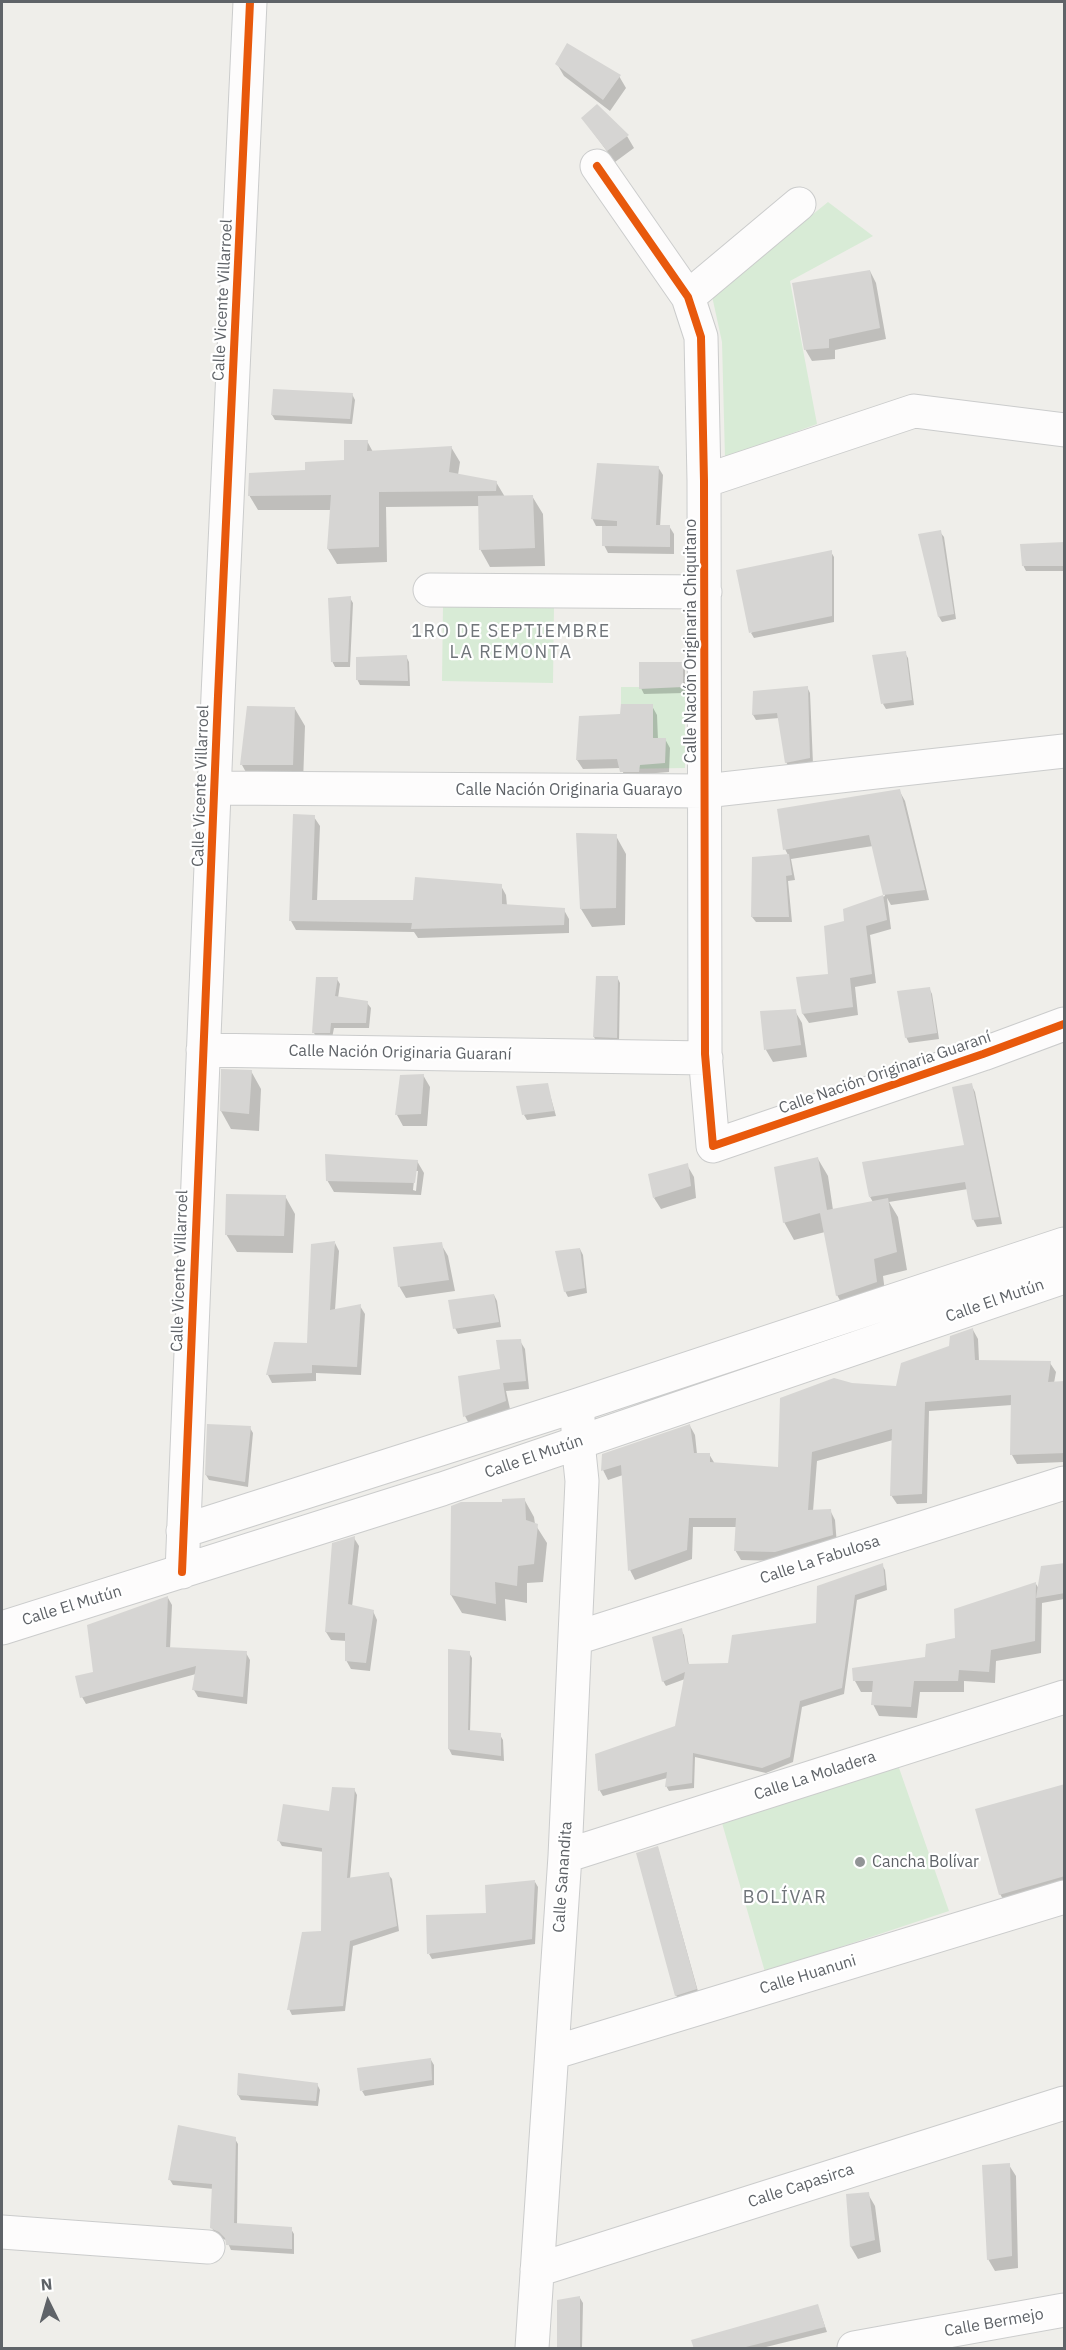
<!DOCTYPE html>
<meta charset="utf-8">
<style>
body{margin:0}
#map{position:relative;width:1066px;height:2350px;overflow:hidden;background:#efeeea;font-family:"IBM Plex Sans",sans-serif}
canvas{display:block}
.frame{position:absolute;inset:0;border:3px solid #5f6368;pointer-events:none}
.north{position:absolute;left:18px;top:2272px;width:60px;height:60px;-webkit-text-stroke:4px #fff;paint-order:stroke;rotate:355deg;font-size:16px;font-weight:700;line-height:24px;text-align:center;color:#5f6368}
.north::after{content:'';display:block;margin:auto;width:21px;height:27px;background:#5f6368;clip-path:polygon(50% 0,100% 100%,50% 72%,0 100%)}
</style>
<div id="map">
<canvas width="1066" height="2350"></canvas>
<div class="frame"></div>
<div class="north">N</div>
</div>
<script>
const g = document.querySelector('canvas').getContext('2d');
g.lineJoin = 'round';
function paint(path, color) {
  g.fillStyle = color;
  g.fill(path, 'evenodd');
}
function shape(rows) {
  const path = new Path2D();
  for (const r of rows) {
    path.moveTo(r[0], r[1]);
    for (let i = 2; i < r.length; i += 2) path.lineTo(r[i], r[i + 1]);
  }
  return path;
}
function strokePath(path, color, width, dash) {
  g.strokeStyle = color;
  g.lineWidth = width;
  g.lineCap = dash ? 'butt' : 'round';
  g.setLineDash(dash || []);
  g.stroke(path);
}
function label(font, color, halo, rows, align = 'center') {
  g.font = font + ' "IBM Plex Sans",sans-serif';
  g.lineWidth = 4.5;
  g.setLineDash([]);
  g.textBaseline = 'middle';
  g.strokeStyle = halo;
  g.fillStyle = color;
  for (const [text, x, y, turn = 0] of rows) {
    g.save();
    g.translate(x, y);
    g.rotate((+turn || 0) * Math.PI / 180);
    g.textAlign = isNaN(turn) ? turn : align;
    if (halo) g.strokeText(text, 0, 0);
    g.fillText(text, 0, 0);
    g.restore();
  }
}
paint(shape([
 [828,202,873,236,790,281,817,424,725,458,722,342,712,296],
 [443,605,554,606,553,683,442,681],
 [621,687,685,687,685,768,621,769],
 [898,1765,949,1911,765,1972,722,1823]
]), '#d8ebd6');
paint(shape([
 [557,64,619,76,626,88,610,111,564,76],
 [597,106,627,136,634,148,615,162,583,119],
 [870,271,876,283,886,339,835,350,835,359,812,361,805,349],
 [352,394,355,400,352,424,275,420,272,415],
 [367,441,373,452,451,447,460,462,458,475,496,482,505,497,532,496,543,514,545,566,490,567,480,549,480,506,386,507,387,562,337,564,328,549,331,510,258,510,249,495,306,472,345,461],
 [658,467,663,475,660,527,669,526,674,534,674,554,608,553,604,545,604,526,596,526,592,518],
 [940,532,944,537,956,619,942,622,939,617],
 [1064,543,1064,571,1026,571,1023,565],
 [831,552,834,557,834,622,754,638,751,633],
 [350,598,353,603,350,667,335,667,332,661],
 [905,653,908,658,914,705,886,709,883,704],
 [406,656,409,662,410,686,360,685,357,679],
 [682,664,685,669,685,693,644,694,641,688],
 [807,687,810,693,813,764,789,767,786,762,779,718,756,720,753,715,755,693],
 [652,706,657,715,658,740,665,739,670,748,669,772,644,774,644,781,627,781,621,768,583,769,577,760,621,715],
 [249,707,295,709,305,726,303,783,252,783,242,765],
 [899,790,905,801,929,900,891,905,887,898,891,929,870,935,876,983,855,987,858,1015,809,1023,803,1014,797,979,829,975,845,922,845,910,885,896,873,846,791,859,795,880,788,881,792,922,756,922,752,917,788,855,785,849],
 [294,815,314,817,320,826,317,901,415,902,501,886,506,895,507,906,564,910,569,919,569,933,418,938,414,932,296,930,291,921],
 [616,836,626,854,625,925,592,927,581,909],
 [597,977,617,977,620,983,619,1043,597,1043,594,1037],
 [337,979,340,984,338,998,367,1003,371,1008,369,1028,334,1028,332,1038,317,1038,314,1033],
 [929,988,932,994,939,1039,909,1043,906,1037],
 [795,1011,802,1023,807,1057,773,1062,766,1050,762,1013],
 [251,1071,261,1089,259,1131,231,1129,221,1111],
 [423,1075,430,1087,427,1126,403,1126,397,1115],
 [547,1084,556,1116,527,1120,524,1115],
 [971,1084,975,1092,1002,1224,977,1227,973,1219,968,1189,889,1202,898,1217,907,1270,883,1276,886,1300,847,1313,837,1295,825,1232,794,1240,784,1222,818,1159,828,1176,833,1210,873,1202,870,1197,965,1147],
 [417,1161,424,1173,421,1195,334,1192,327,1180],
 [415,1171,418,1171,416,1191,413,1190],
 [687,1165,694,1177,696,1198,661,1209,654,1198],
 [285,1196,295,1214,293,1253,237,1252,226,1234],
 [335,1243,339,1251,335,1310,360,1306,365,1314,361,1375,316,1373,316,1381,272,1383,268,1375,275,1343,308,1344],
 [441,1244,448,1256,455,1291,406,1298,399,1286],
 [580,1249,583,1255,587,1293,568,1297,565,1291],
 [494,1295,497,1301,501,1327,458,1334,455,1328],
 [973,1330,978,1339,979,1361,1050,1363,1056,1372,1054,1383,1064,1383,1064,1462,1017,1464,1012,1455,1012,1405,929,1411,927,1503,897,1504,891,1495,893,1440,817,1461,813,1511,830,1510,835,1520,837,1545,781,1561,741,1560,735,1550,737,1527,693,1527,692,1559,635,1580,630,1570,623,1475,608,1480,603,1470,690,1426,695,1435,697,1454,709,1454,715,1464,780,1468,852,1384,897,1388],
 [520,1341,525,1349,529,1389,506,1391,510,1409,469,1424,465,1416,502,1370],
 [250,1428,253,1433,248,1487,209,1480,206,1475],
 [524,1499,534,1517,535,1524,547,1543,543,1582,527,1583,527,1603,505,1599,506,1621,462,1613,451,1595,504,1504],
 [354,1538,359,1546,352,1607,373,1611,377,1620,370,1671,351,1669,346,1660,347,1641,331,1640,326,1632],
 [1064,1564,1064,1599,1042,1603,1041,1653,996,1661,995,1683,964,1681,964,1692,920,1692,917,1718,879,1716,873,1704,874,1692,861,1692,855,1681,927,1658,1036,1584,1039,1589],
 [882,1565,885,1570,887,1590,857,1600,844,1694,802,1707,793,1762,766,1773,695,1757,694,1788,669,1791,666,1786,667,1778,603,1796,600,1791,597,1755,676,1727,685,1679,666,1686,663,1681,681,1630,684,1635,689,1666,729,1664,817,1625],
 [168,1598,172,1605,170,1649,246,1653,250,1660,247,1704,198,1697,194,1690,196,1674,86,1704,82,1697,94,1673],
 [469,1653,472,1658,470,1732,500,1735,503,1740,504,1761,452,1755,449,1749],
 [1064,1786,1064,1888,1006,1904,1000,1894],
 [354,1789,357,1795,350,1879,388,1874,392,1879,399,1931,353,1946,345,2011,292,2015,289,2009,322,1933,324,1852,282,1846,279,1841,331,1812],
 [658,1848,699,1995,679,2001,676,1995],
 [535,1882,538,1887,535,1944,432,1959,429,1954],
 [431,2060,434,2065,434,2085,365,2096,362,2091],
 [317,2084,320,2090,318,2106,241,2100,238,2095],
 [235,2139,238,2144,237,2225,291,2229,294,2234,294,2254,231,2250,227,2241,215,2234,212,2228,214,2189,173,2185,170,2180],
 [1009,2165,1016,2176,1018,2268,995,2271,988,2259],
 [868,2194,875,2206,881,2252,858,2259,851,2247,848,2196],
 [580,2298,583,2303,582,2348,559,2348],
 [820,2312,827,2332,762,2348,695,2348]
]), '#0003');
paint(shape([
 [567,43,621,75,603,100,555,64],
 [597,104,629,135,607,151,581,118],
 [870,270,880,328,829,339,829,348,804,350,792,283],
 [273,389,353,393,350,419,271,415],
 [344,440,368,440,367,451,452,446,449,472,497,481,496,491,379,492,379,547,327,549,331,495,248,496,249,473,305,470,305,462,344,460],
 [597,463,659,466,656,525,670,525,670,547,602,546,602,526,617,526,617,521,591,519],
 [533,495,535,548,479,550,478,496],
 [941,530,954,614,938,617,918,534],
 [1065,542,1065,566,1022,566,1020,544],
 [832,550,832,616,749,633,736,570],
 [351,596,348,662,331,662,328,598],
 [906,651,912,700,881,704,872,655],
 [407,655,408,681,356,680,356,657],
 [639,662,683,662,683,687,639,689],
 [808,686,810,758,785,763,777,713,752,715,753,691],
 [621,704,653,704,653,738,666,738,665,763,640,765,639,772,620,772,617,759,576,760,579,716,620,714],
 [247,706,295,707,293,765,240,765],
 [900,789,925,890,883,895,869,835,783,850,777,809],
 [293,814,315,815,312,900,413,900,415,877,502,884,502,904,565,908,564,925,411,929,412,923,289,921],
 [576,833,617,834,616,908,580,909],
 [789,854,792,875,786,876,789,917,751,917,752,857],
 [883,895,887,920,866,926,872,974,850,978,853,1007,802,1014,796,977,828,974,824,926,844,921,843,909],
 [596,976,618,976,617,1038,593,1037],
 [316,977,338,977,335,996,368,1001,366,1023,331,1023,330,1033,312,1033],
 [930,987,937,1033,905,1038,897,991],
 [796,1009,801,1045,764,1050,760,1011],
 [221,1069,252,1070,249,1114,220,1111],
 [424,1074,421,1114,395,1115,400,1075],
 [548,1083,554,1111,522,1115,516,1086],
 [972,1083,999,1217,972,1220,965,1182,869,1197,862,1162,964,1145,952,1087],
 [325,1154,418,1160,415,1183,326,1181],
 [818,1157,827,1210,888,1198,897,1252,874,1259,877,1282,836,1296,820,1213,783,1223,774,1167],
 [688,1163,691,1186,653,1198,648,1174],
 [226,1194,286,1195,284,1236,225,1235],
 [335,1241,330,1310,361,1304,357,1367,312,1365,312,1373,266,1375,274,1342,307,1343,311,1244],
 [442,1242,449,1280,398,1287,393,1247],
 [580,1248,585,1288,564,1292,555,1251],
 [494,1294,499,1322,453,1329,448,1300],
 [973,1328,975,1360,1051,1361,1048,1382,1065,1381,1065,1453,1010,1455,1011,1395,925,1402,922,1494,890,1496,892,1429,812,1452,808,1510,831,1509,833,1535,775,1552,734,1551,736,1518,689,1518,687,1550,628,1571,621,1465,601,1471,602,1454,690,1424,694,1453,710,1453,710,1462,778,1467,780,1398,834,1378,852,1383,896,1386,901,1363,949,1346,950,1336],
 [521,1339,526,1381,503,1383,506,1401,463,1417,458,1376,500,1369,496,1340],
 [207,1424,251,1426,245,1482,205,1475],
 [525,1498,526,1520,538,1524,534,1564,518,1566,517,1586,495,1582,496,1604,450,1595,451,1506,461,1502,502,1502,502,1499],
 [355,1536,348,1604,374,1610,366,1663,345,1661,345,1633,325,1632,332,1543],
 [883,1563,885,1585,855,1595,842,1688,800,1701,790,1757,762,1768,693,1753,692,1783,665,1787,667,1772,598,1791,595,1754,675,1726,685,1672,662,1682,652,1637,682,1628,688,1664,728,1663,732,1635,816,1623,817,1586],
 [1065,1563,1065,1593,1036,1598,1041,1566],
 [1036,1582,1035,1641,991,1650,989,1672,959,1670,958,1681,914,1681,911,1707,871,1705,873,1681,853,1681,852,1668,925,1657,926,1644,955,1638,954,1609],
 [168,1596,166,1647,247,1651,243,1697,192,1690,196,1666,80,1698,75,1676,93,1672,87,1625],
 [448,1649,470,1651,468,1730,501,1733,501,1756,448,1749],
 [1065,1784,1065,1876,999,1895,975,1809],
 [332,1787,355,1788,347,1878,389,1872,397,1926,350,1941,343,2006,287,2010,302,1932,321,1931,322,1848,277,1841,283,1804,329,1811],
 [658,1846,697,1989,675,1996,636,1853],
 [535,1880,532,1939,427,1954,426,1915,486,1913,485,1885],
 [431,2058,432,2080,360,2091,357,2068],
 [238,2073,318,2083,316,2101,237,2095],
 [178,2125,236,2137,234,2223,292,2227,292,2249,226,2245,225,2238,219,2232,210,2228,212,2184,168,2180],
 [1010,2163,1012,2256,987,2260,982,2165],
 [869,2192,875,2240,850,2247,846,2194],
 [580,2296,580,2349,557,2349,557,2300],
 [818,2304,825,2327,738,2349,694,2349,691,2340]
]), '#d6d5d3');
const minor = shape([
 [597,166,688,297,701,337,704,481,705,1054,713,1146,983,1054,1064,1024],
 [688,297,799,204],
 [704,481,914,411,1064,430],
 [430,590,705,592],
 [215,788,705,791,1064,751],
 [203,1050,706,1058],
 [183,1531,578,1405,1064,1244],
 [182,1572,218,696,250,2],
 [2,1628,442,1489,1064,1277],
 [576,1638,1064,1483],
 [565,1856,1064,1697],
 [552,2053,1064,1897],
 [2,2232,208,2247],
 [537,2270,1064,2103],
 [532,2348,565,1856,582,1481,578,1442,578,1405],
 [854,2348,1064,2310]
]);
strokePath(minor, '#cbcccc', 35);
strokePath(minor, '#fdfcfc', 33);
strokePath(shape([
 [597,166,688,297,701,337,704,481,705,1054,713,1146,983,1054,1064,1024],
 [182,1572,218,696,250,2]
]), '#e8590c', 8);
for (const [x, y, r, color] of [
 [860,1862,6,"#919496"]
]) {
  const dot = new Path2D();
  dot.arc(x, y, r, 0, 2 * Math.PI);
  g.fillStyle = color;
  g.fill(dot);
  strokePath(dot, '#fff', 2);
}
label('16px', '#5f6368', '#fff', [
 ["Calle Vicente Villarroel",223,300,-87],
 ["Calle Nación Originaria Chiquitano",691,641,-90],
 ["Calle Vicente Villarroel",201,786,-88],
 ["Calle Nación Originaria Guarayo",569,790],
 ["Calle Nación Originaria Guaraní",400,1053,1],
 ["Calle Nación Originaria Guaraní",885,1073,-19],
 ["Calle Vicente Villarroel",180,1271,-88],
 ["Calle El Mutún",995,1301,-19],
 ["Calle El Mutún",534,1457,-19],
 ["Calle La Fabulosa",820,1560,-18],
 ["Calle El Mutún",72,1606,-17],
 ["Calle La Moladera",815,1776,-18],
 ["Calle Sanandita",563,1877,-86],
 ["Calle Huanuni",808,1975,-17],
 ["Calle Capasirca",801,2186,-18],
 ["Calle Bermejo",994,2323,-10]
]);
label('16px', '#5f6368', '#fff', [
 ["Cancha Bolívar",872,1862]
], 'left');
g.letterSpacing = '1.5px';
label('18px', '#70757a', '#fff', [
 ["1RO DE SEPTIEMBRE",511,632],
 ["LA REMONTA",511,653],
 ["BOLÍVAR",785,1898]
]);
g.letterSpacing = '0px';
</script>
